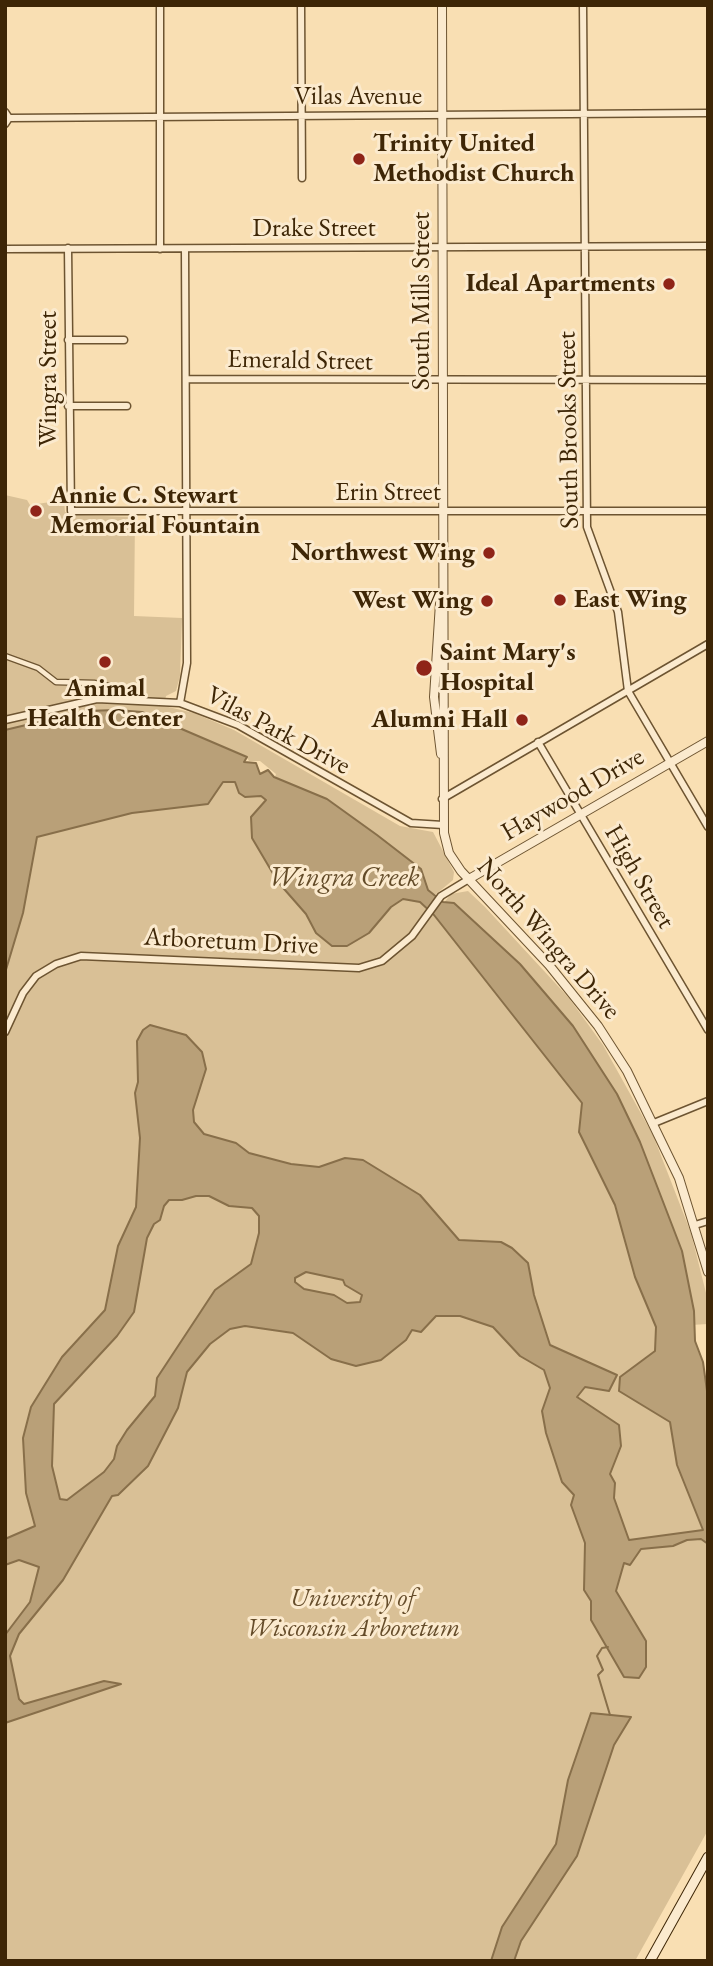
<!DOCTYPE html>
<style>
body{margin:0}
#map{position:relative;width:713px;height:1966px;overflow:hidden;background:#f9dfb3;font-family:"EB Garamond",serif}
canvas{display:block}
.frame{position:absolute;inset:0;border:7px solid #3e2606;pointer-events:none}
</style>
<div id="map">
<canvas width="713" height="1966"></canvas>
<div class="frame"></div>
</div>
<script>
const g = document.querySelector('canvas').getContext('2d');
g.lineJoin = 'round';
function paint(path, color) {
  g.fillStyle = color;
  g.fill(path, 'evenodd');
}
function shape(rows) {
  const path = new Path2D();
  for (const r of rows) {
    path.moveTo(r[0], r[1]);
    for (let i = 2; i < r.length; i += 2) path.lineTo(r[i], r[i + 1]);
  }
  return path;
}
function strokePath(path, color, width, dash) {
  g.strokeStyle = color;
  g.lineWidth = width;
  g.lineCap = dash ? 'butt' : 'round';
  g.setLineDash(dash || []);
  g.stroke(path);
}
function label(font, color, halo, rows, align = 'center') {
  g.font = font + ' "EB Garamond",serif';
  g.lineWidth = 6;
  g.setLineDash([]);
  g.textBaseline = 'middle';
  g.strokeStyle = halo;
  g.fillStyle = color;
  for (const [text, x, y, turn = 0] of rows) {
    g.save();
    g.translate(x, y);
    g.rotate((+turn || 0) * Math.PI / 180);
    g.textAlign = isNaN(turn) ? turn : align;
    if (halo) g.strokeText(text, 0, 0);
    g.fillText(text, 0, 0);
    g.restore();
  }
}
paint(shape([
 [5,495,27,500,30,505,64,500,65,512,71,515,135,517,134,616,182,618,180,676,176,691,166,696,164,706,194,713,234,730,400,826,433,832,454,872,453,880,435,895,428,890,421,869,327,799,275,777,276,774,260,761,249,761,246,756,142,712,85,711,5,730],
 [223,782,235,782,239,793,245,796,261,796,266,800,316,933,369,933,391,907,403,899,419,902,434,915,451,894,468,891,485,907,569,998,603,1045,653,1135,691,1233,708,1301,708,1324,657,1327,655,1351,620,1377,670,1422,677,1465,707,1541,708,1830,635,1961,5,1961,5,973,23,913,37,837,132,813,208,804]
]), '#d9c096');
const water = shape([
 [117,710,142,712,247,757,244,762,256,763,260,774,268,770,274,777,327,799,377,835,421,869,428,890,443,902,454,903,520,964,573,1026,617,1094,640,1142,682,1251,694,1311,695,1341,703,1362,708,1398,708,1544,701,1539,687,1540,673,1546,641,1549,630,1565,624,1563,616,1591,646,1641,646,1667,639,1678,624,1677,591,1620,591,1601,584,1590,585,1543,571,1505,574,1495,562,1482,546,1433,542,1411,550,1388,544,1370,520,1356,493,1327,460,1316,436,1316,421,1332,412,1330,406,1340,381,1360,356,1366,331,1359,293,1333,245,1326,230,1329,210,1344,187,1372,178,1408,148,1466,118,1495,112,1496,63,1580,19,1634,10,1656,19,1699,24,1704,104,1681,121,1684,5,1723,5,1635,30,1602,39,1567,19,1560,5,1565,5,1539,35,1526,26,1493,23,1438,31,1407,62,1357,105,1310,118,1246,136,1207,140,1138,135,1093,138,1082,137,1041,143,1030,150,1025,186,1035,202,1052,206,1069,193,1110,194,1122,204,1134,236,1143,249,1153,291,1164,319,1167,345,1158,363,1160,420,1195,459,1240,501,1242,512,1248,528,1263,534,1295,550,1345,617,1375,609,1391,585,1387,577,1397,619,1425,621,1446,610,1474,615,1483,614,1498,629,1540,703,1530,677,1465,670,1422,619,1391,620,1377,655,1351,656,1327,635,1277,615,1205,579,1132,582,1103,434,915,420,902,403,899,391,907,369,933,347,946,332,946,316,933,306,914,278,882,252,838,251,817,266,800,261,796,245,797,239,793,235,782,223,782,208,804,132,813,37,837,23,913,5,973,5,730,85,711,117,710],
 [196,1196,209,1196,229,1206,252,1208,259,1216,259,1233,251,1264,215,1290,157,1378,155,1396,127,1430,117,1446,114,1459,104,1472,67,1500,60,1499,52,1466,54,1404,117,1336,134,1312,147,1238,154,1224,160,1220,164,1206,169,1200,182,1200,196,1196],
 [306,1272,343,1280,345,1285,362,1295,360,1302,347,1303,334,1295,304,1289,295,1282,295,1278,306,1272],
 [591,1713,631,1717,614,1745,577,1856,521,1941,514,1961,491,1961,502,1927,556,1844,568,1780,591,1713]
]);
paint(water, '#b9a078');
strokePath(water, '#886f4a', 2);
strokePath(shape([
 [608,1647,602,1648,597,1656,603,1670,598,1675,610,1715]
]), '#886f4a', 2);
const pedestrian = shape([
 [5,656,38,668,56,682,94,683,118,688]
]);
const minor = shape([
 [301,5,302,178],
 [583,5,587,527,618,612,628,691,708,827],
 [5,112,9,118,5,124],
 [9,118,708,113],
 [68,248,71,511,708,511],
 [5,249,708,246],
 [160,249,160,5],
 [68,340,124,340],
 [186,379,708,380],
 [68,406,127,406],
 [180,703,187,663,185,249],
 [5,720,97,699,180,703,238,725,411,823,443,825],
 [538,742,708,1030],
 [442,799,708,644],
 [5,1032,23,993,36,976,56,964,81,956,359,968,382,961,412,936,441,896,469,879],
 [654,1123,708,1101],
 [695,1225,708,1221]
]);
const tertiary = shape([
 [442,5,444,833,449,853,461,871,549,965,598,1026,627,1071,679,1178,708,1272],
 [440,603,434,697,441,754],
 [469,879,708,741]
]);
const secondary = shape([
 [650,1961,708,1857]
]);
strokePath(pedestrian, '#6d5431', 7);
strokePath(minor, '#6d5431', 9);
strokePath(tertiary, '#6d5431', 10);
strokePath(secondary, '#3e2606', 11);
strokePath(pedestrian, '#fbeace', 4.5);
strokePath(minor, '#fbeace', 6);
strokePath(tertiary, '#fbeace', 8);
strokePath(secondary, '#fbeace', 9);
for (const [x, y, r, color] of [
 [359,159,7,"#8f2418"],
 [669,284,7,"#8f2418"],
 [36,511,7,"#8f2418"],
 [489,553,7,"#8f2418"],
 [560,600,7,"#8f2418"],
 [487,601,7,"#8f2418"],
 [105,662,7,"#8f2418"],
 [424,668,9,"#8f2418"],
 [522,720,7,"#8f2418"]
]) {
  const dot = new Path2D();
  dot.arc(x, y, r, 0, 2 * Math.PI);
  g.fillStyle = color;
  g.fill(dot);
  strokePath(dot, '#fbeace', 2.5);
}
label('26px', '#3e2606', '#fbeace', [
 ["Vilas Avenue",358,97],
 ["Drake Street",314,229],
 ["South Mills Street",422,301,-90],
 ["Emerald Street",300,361,1],
 ["Wingra Street",49,379,-90],
 ["South Brooks Street",569,430,-91],
 ["Erin Street",388,493],
 ["Vilas Park Drive",278,731,28],
 ["Haywood Drive",573,795,-30],
 ["High Street",639,877,60],
 ["North Wingra Drive",548,939,49],
 ["Arboretum Drive",231,942,3]
]);
label('bold 26px', '#3e2606', '#fbeace', [
 ["Trinity United",373,144],
 ["Methodist Church",373,174],
 ["Ideal Apartments",655,284,"right"],
 ["Annie C. Stewart",50,496],
 ["Memorial Fountain",50,526],
 ["Northwest Wing",475,553,"right"],
 ["East Wing",574,600],
 ["West Wing",473,601,"right"],
 ["Saint Mary's",440,653],
 ["Hospital",440,683],
 ["Animal",105,689,"center"],
 ["Health Center",105,719,"center"],
 ["Alumni Hall",508,720,"right"]
], 'left');
label('italic 26px', '#654c2a', '#fbeace', [
 ["University of",353,1599],
 ["Wisconsin Arboretum",353,1629]
]);
label('italic 28px', '#634b28', '#fbeace', [
 ["Wingra Creek",344,878]
]);
</script>
